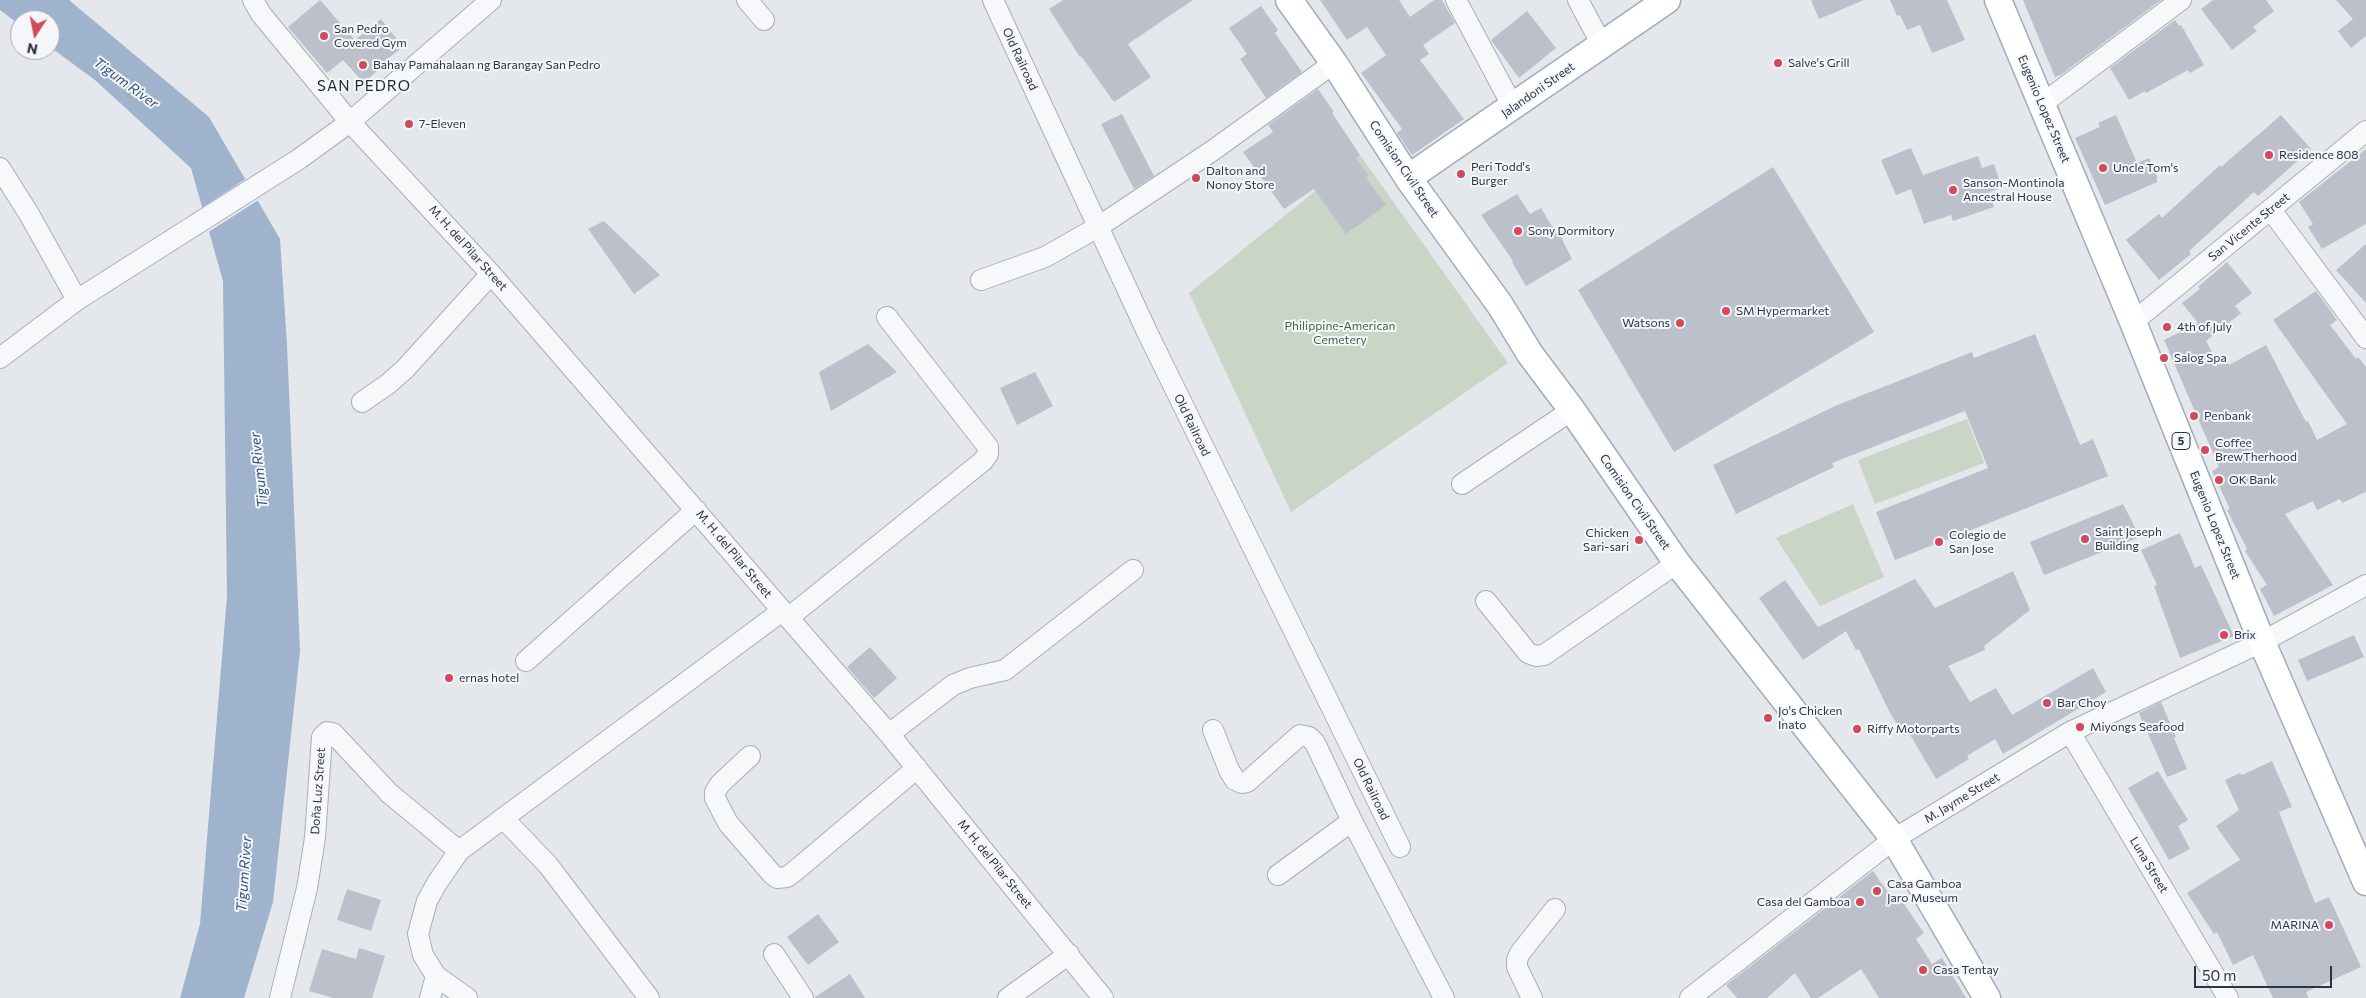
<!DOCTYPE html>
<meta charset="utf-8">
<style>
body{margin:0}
#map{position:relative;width:2366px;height:998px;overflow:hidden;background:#e4e7ec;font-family:Commissioner,sans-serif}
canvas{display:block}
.north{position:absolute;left:10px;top:10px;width:50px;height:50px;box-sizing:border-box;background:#f4f6f9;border:1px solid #a4a8b1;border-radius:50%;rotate:191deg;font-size:14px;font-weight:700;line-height:20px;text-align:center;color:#2b3445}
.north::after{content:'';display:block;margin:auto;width:18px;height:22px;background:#d1495b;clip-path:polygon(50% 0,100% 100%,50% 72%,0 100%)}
.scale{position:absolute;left:2194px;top:966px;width:138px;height:22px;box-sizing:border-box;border:2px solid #2b3445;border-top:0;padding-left:6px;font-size:15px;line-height:18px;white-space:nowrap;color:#2b3445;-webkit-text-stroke:4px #f4f6f9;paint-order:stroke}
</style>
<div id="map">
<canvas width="2366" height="998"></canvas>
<div class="north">N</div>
<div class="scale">50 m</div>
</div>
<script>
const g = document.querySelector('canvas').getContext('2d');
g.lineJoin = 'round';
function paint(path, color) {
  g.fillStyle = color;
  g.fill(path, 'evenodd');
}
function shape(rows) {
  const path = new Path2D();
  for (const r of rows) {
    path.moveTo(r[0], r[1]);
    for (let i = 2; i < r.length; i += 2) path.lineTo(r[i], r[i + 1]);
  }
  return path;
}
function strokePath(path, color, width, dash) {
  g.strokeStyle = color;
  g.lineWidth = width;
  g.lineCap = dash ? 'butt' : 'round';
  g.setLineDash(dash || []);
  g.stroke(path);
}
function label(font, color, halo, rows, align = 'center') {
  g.font = font + ' Commissioner,sans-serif';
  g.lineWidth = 4;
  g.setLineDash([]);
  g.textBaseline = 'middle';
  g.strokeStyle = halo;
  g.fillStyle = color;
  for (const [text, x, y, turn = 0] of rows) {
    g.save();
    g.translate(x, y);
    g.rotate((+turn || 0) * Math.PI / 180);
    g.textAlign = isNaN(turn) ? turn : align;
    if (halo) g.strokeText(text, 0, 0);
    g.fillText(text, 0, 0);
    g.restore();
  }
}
paint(shape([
 [1360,155,1508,363,1291,512,1189,293],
 [1967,419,1984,463,1875,504,1858,460],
 [1853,504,1884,577,1820,606,1776,538]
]), '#c9d6c5');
paint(shape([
 [0,0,69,0,209,117,280,239,287,344,300,651,273,902,244,998,180,998,200,924,227,596,223,281,191,168,95,80,50,47,50,20,20,20,20,25,0,10]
]), '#9fb4cc');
paint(shape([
 [247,178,260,199,207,233,200,209]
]), '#e4e7ec');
paint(shape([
 [320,0,355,40,381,19,403,47,378,66,380,68,364,83,343,60,327,73,288,27],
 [1063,0,1193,0,1128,44,1151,77,1114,102,1081,56,1080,57,1049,9],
 [1320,0,1399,0,1410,17,1434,0,1442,0,1455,23,1423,45,1429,54,1420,60,1464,119,1412,155,1397,133,1402,129,1361,73,1386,55,1367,27,1347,40],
 [1811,0,1864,0,1819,19],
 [1890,0,1947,0,1965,40,1932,53,1920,25,1907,30,1900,15,1897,16],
 [2023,0,2161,0,2062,74,2055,77],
 [2213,0,2266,0,2274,11,2253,27,2257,31,2232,50,2201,9],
 [2336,0,2366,0,2366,36,2351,48,2338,31,2353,19],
 [1261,6,1278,30,1275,33,1302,72,1266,98,1240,59,1247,54,1229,28],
 [1527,11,1556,48,1519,78,1491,40],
 [2175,20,2179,26,2181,25,2204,65,2190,73,2188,70,2146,93,2145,91,2129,100,2110,68],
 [1318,89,1334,112,1332,113,1360,155,1356,158,1369,176,1366,178,1386,205,1346,234,1314,189,1284,209,1243,152,1273,132,1268,125],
 [1122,114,1154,176,1134,189,1101,124],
 [2116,115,2137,163,2149,158,2157,176,2157,182,2105,205,2075,138,2100,127,2098,123],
 [2281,115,2311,149,2258,196,2254,192,2189,251,2191,254,2159,280,2126,240,2159,214,2162,218,2220,165,2221,167],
 [1911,148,1923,175,1978,156,1982,168,1994,164,2002,188,1989,192,1994,207,1953,221,1951,215,1924,224,1911,189,1896,195,1881,160],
 [2366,149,2366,224,2322,249,2308,227,2313,224,2299,202],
 [1773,167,1874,332,1674,452,1578,290],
 [1517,194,1530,214,1541,208,1556,233,1558,231,1572,259,1526,286,1512,262,1513,261,1481,215],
 [604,221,660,275,634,294,588,229],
 [2366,244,2366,303,2336,270],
 [2227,262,2252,293,2235,306,2241,313,2206,341,2219,365,2227,361,2229,365,2266,345,2306,422,2308,421,2317,440,2347,424,2273,320,2316,291,2337,320,2330,325,2356,359,2358,357,2366,367,2366,492,2342,503,2340,499,2317,510,2313,501,2285,514,2333,585,2274,616,2260,589,2267,585,2245,551,2247,549,2227,510,2230,509,2212,471,2219,467,2164,340,2198,323,2182,303,2200,289,2198,287],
 [2035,334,2080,445,2093,439,2108,476,1895,560,1876,512,1988,468,1965,411,1832,463,1834,467,1736,514,1713,465,1835,406,1972,352,1974,358],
 [868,344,897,372,831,411,819,372],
 [1035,372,1053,406,1017,425,1000,388],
 [2123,504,2140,537,2044,575,2030,542],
 [2180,533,2195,568,2201,565,2234,636,2180,658,2154,586,2157,585,2141,550],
 [2013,571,2030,610,1984,646,1985,650,1948,666,1970,702,1996,688,2012,715,2093,668,2106,692,2003,754,1995,739,1967,756,1969,759,1936,779,1909,733,1904,736,1889,711,1859,649,1856,650,1846,631,1803,660,1759,598,1785,580,1818,627,1915,579,1935,608],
 [2354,635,2364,657,2307,681,2298,660],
 [870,647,897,678,874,698,847,667],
 [2161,702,2176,737,2174,738,2187,769,2167,777,2139,713],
 [2272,761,2292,807,2279,812,2315,903,2329,897,2361,967,2306,992,2309,998,2273,998,2253,955,2233,965,2217,932,2214,934,2187,893,2240,860,2216,826,2239,810,2225,780,2240,773,2242,775],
 [2158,771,2188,820,2178,826,2190,849,2169,860,2128,788],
 [1873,871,1897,905,1902,901,1924,933,1916,939,1932,964,1942,958,1966,998,1879,998,1861,969,1818,998,1811,998,1795,973,1767,998,1737,998,1726,985],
 [347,889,381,900,371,931,337,920],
 [818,914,839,942,808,965,787,937],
 [359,948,385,956,372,998,333,998,309,991,322,949,356,959],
 [850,974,865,998,815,998,815,997]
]), '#bbc0ca');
const minor = shape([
 [253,0,261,14,350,122,491,274,889,734,1103,998],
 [747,0,764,20],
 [993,0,1148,334,1400,847],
 [1456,0,1513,107],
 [1578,0,1602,45],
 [2042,104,2181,0],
 [0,168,29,214,77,300],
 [2271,210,2366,338],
 [981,280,1045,257,1098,227,1212,151,1334,63],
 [2133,322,2366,131],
 [0,358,77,300,299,159,350,122,491,0],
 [362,402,388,384,405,369,491,274],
 [1462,484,1572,410],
 [1486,601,1528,653,1536,656,1544,655,1677,563],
 [788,618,983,461,988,454,988,447,887,317],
 [526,661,696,510],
 [1213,730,1229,770,1235,780,1242,783,1247,782,1300,735,1309,737,1315,743,1352,821,1444,998],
 [2070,732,2228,998],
 [889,734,953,685,970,678,1005,670,1133,570],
 [750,756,720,784,715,792,715,798,728,823,772,874,777,878,787,877,795,871,917,768],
 [503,818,548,865,649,998],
 [1278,875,1352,821],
 [774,954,803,998],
 [280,998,307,888,315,838,322,737,327,732,333,733,389,793,459,851],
 [430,998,436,976],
 [467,998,436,976,423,955,418,934,427,901,437,883,459,851,782,611],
 [1008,998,1069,954],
 [1532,998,1517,967,1517,960,1520,953,1555,909],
 [1690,998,1894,839,2070,732,2262,642,2366,585]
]);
const major = shape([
 [1289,0,1334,63,1408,178,1500,305,1530,354,1572,410,1677,563,1894,839,1987,998],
 [1998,0,2133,322,2262,642,2366,882],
 [1408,178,1667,0]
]);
strokePath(minor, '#a9aeb7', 22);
strokePath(major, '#a3abb8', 29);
strokePath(minor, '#f7f8fa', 20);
strokePath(major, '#fff', 26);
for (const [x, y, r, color] of [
 [324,36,5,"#d1495b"],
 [1778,63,5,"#d1495b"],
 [363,65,5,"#d1495b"],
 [409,124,5,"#d1495b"],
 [2269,155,5,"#d1495b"],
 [2103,168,5,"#d1495b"],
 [1461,174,5,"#d1495b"],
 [1196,178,5,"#d1495b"],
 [1953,190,5,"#d1495b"],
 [1518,231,5,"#d1495b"],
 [1726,311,5,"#d1495b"],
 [1680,323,5,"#d1495b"],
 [2167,327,5,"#d1495b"],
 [2164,358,5,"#d1495b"],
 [2194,416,5,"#d1495b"],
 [2205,450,5,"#d1495b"],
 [2219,480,5,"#d1495b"],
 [2085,539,5,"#d1495b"],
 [1639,540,5,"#d1495b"],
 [1939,542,5,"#d1495b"],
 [2224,635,5,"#d1495b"],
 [449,678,5,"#d1495b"],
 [2047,703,5,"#d1495b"],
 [1768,718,5,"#d1495b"],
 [2080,727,5,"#d1495b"],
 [1857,729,5,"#d1495b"],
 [1877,891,5,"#d1495b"],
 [1860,902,5,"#d1495b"],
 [2329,925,5,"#d1495b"],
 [1923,970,5,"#d1495b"]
]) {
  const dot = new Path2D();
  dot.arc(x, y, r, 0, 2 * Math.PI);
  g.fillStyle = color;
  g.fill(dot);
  strokePath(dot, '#f4f6f9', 2);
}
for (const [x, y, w] of [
 [2181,441,18]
]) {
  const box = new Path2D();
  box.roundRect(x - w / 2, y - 8.5, w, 17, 4);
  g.fillStyle = '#f4f6f9';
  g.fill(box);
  strokePath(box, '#2b3445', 1);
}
label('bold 11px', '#2b3445', null, [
 ["5",2181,441]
]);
label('12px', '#2b3445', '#f4f6f9', [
 ["San Pedro",334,29],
 ["Covered Gym",334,43],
 ["Salve's Grill",1788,63],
 ["Bahay Pamahalaan ng Barangay San Pedro",373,65],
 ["7-Eleven",419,124],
 ["Residence 808",2279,155],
 ["Peri Todd's",1471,167],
 ["Burger",1471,181],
 ["Uncle Tom's",2113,168],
 ["Dalton and",1206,171],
 ["Nonoy Store",1206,185],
 ["Sanson-Montinola",1963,183],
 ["Ancestral House",1963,197],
 ["Sony Dormitory",1528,231],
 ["SM Hypermarket",1736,311],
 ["Watsons",1670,323,"right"],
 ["4th of July",2177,327],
 ["Salog Spa",2174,358],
 ["Penbank",2204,416],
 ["Coffee",2215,443],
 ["BrewTherhood",2215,457],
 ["OK Bank",2229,480],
 ["Saint Joseph",2095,532],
 ["Building",2095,546],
 ["Chicken",1629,533,"right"],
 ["Sari-sari",1629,547,"right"],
 ["Colegio de",1949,535],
 ["San Jose",1949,549],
 ["Brix",2234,635],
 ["ernas hotel",459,678],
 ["Bar Choy",2057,703],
 ["Jo's Chicken",1778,711],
 ["Inato",1778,725],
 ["Miyongs Seafood",2090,727],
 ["Riffy Motorparts",1867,729],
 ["Casa Gamboa",1887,884],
 ["Jaro Museum",1887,898],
 ["Casa del Gamboa",1850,902,"right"],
 ["MARINA",2319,925,"right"],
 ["Casa Tentay",1933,970]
], 'left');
label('12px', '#2b3445', '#f4f6f9', [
 ["Old Railroad",1020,59,65],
 ["Jalandoni Street",1538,90,-35],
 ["Eugenio Lopez Street",2044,109,67],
 ["Comision Civil Street",1404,169,56],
 ["San Vicente Street",2249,227,-39],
 ["M. H. del Pilar Street",468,248,48],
 ["Old Railroad",1192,425,64],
 ["Comision Civil Street",1635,502,55],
 ["Eugenio Lopez Street",2215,525,68],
 ["M. H. del Pilar Street",734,554,50],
 ["Old Railroad",1371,789,64],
 ["Doña Luz Street",318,791,-86],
 ["M. Jayme Street",1962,798,-31],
 ["M. H. del Pilar Street",995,864,51],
 ["Luna Street",2149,865,59]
]);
label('12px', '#3f6138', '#f4f6f9', [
 ["Philippine-American",1340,326],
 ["Cemetery",1340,340]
]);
label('italic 14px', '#34527a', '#f4f6f9', [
 ["Tigum River",126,83,36],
 ["Tigum River",259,470,-96],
 ["Tigum River",244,874,-86]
]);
g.letterSpacing = '1px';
label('15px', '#1d2536', '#f4f6f9', [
 ["SAN PEDRO",364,86]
]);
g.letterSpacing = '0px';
</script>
